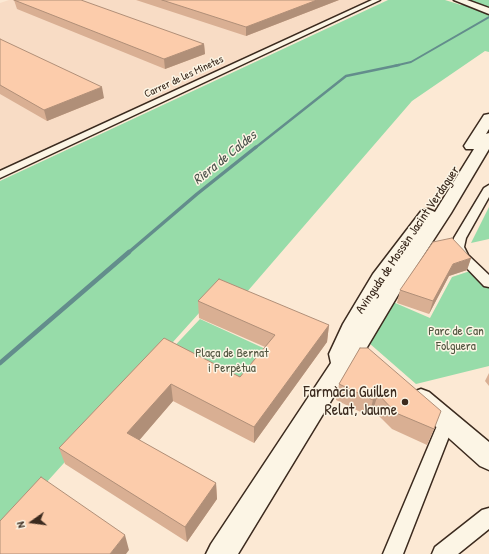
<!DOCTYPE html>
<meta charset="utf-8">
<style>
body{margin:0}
#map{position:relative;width:489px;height:554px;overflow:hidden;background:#fce9d4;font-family:"Patrick Hand",sans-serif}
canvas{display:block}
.north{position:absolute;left:12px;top:502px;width:40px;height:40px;-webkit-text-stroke:3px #fcf5e5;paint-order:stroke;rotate:256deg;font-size:11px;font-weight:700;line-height:16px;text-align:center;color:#3b2a1e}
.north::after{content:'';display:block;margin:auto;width:14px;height:18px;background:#3b2a1e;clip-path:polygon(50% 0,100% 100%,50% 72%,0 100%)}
</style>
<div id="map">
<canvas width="489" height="554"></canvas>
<div class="north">N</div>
</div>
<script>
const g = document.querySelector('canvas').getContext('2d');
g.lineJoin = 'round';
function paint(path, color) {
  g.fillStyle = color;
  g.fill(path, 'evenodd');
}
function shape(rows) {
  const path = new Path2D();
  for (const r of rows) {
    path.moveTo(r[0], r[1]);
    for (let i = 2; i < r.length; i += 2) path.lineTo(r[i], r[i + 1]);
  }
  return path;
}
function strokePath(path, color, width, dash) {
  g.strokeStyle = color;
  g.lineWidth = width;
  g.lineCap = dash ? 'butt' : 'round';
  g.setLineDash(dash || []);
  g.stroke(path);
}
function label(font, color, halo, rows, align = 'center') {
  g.font = font + ' "Patrick Hand",sans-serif';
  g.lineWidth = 3;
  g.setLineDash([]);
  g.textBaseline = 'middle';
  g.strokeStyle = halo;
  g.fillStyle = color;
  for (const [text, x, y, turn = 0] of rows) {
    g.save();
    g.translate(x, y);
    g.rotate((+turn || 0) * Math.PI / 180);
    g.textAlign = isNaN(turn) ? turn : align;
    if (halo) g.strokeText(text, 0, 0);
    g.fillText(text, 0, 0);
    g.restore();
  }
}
paint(shape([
 [9,0,371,0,0,169,0,3]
]), '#f8dcc5');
paint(shape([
 [388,0,445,0,461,5,473,3,464,0,489,0,489,52,485,51,412,101,240,300,218,292,0,534,0,181],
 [489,207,489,239,471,243],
 [451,250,489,287,489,366,416,384,369,343,393,302,430,318,452,277,470,271],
 [200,319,272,352,240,393,166,355]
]), '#97dca9');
strokePath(shape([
 [394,66,411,62,489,17]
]), '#638d8c', 2);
strokePath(shape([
 [255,148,346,76,399,65]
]), '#638d8c', 2.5);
strokePath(shape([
 [128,253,197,194,256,147]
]), '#638d8c', 3.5);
strokePath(shape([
 [0,363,129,252]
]), '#638d8c', 4.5);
const street = shape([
 [372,0,380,0,0,178,0,171,372,0],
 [489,185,489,197,466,238,464,247,468,255,489,275,489,287,484,286,459,260,452,247,454,238,484,188,489,185],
 [447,414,453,416,455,421,403,554,383,554,439,421,441,416,447,414],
 [489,508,489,529,458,554,432,554,435,547,482,510,489,508]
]);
const secondary = shape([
 [454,0,467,0,489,8,489,14,454,0],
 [489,114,489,129,486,134,489,133,489,149,451,213,401,290,357,364,348,373,238,554,206,554,211,544,331,363,329,354,343,324,373,274,422,210,428,209,435,212,474,149,466,149,464,146,484,115,489,114],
 [421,389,429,392,489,442,489,470,480,466,413,406,409,399,413,392,421,389]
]);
strokePath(street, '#3b2a1e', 3);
strokePath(secondary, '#3b2a1e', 3);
paint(street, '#fcf5e5');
paint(secondary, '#fcf5e5');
paint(shape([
 [14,0,204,44,205,54,165,69,17,9],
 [136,0,339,0,246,36],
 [0,39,104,98,47,121,0,94],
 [471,258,467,270,449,276,429,314,397,303,400,290],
 [198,301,329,325,327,342,254,443,173,401,139,440,216,483,217,499,187,542,65,464,59,448,164,338,240,377,265,347,199,318],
 [360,348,435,427,427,445,392,429,373,410,369,416,336,400,339,384],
 [489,373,489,386,485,381]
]), '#d9af93');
paint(shape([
 [317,0,339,0,246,36,246,27],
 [204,44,205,54,165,69,164,59],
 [102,87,104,98,47,121,44,110],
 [471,258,467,270,449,276,429,314,433,301,453,264],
 [329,325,327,342,254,443,254,427],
 [171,384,173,401,131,450,127,433],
 [378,394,373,410,369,416,373,400],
 [216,483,217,499,187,542,185,527],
 [125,535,129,550,126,554,110,554]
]), '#b08f78');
const building = shape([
 [14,0,81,0,204,44,164,59,14,0],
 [162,0,317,0,246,27,162,0],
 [0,39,102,87,44,110,0,85,0,39],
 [452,238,471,258,453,264,433,301,400,290,433,242,452,238],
 [219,279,329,325,254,427,171,384,127,433,216,483,185,527,59,448,164,338,240,377,275,335,198,301,219,279],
 [360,348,368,348,441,411,434,429,396,413,378,394,373,400,339,384,360,348],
 [41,477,125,535,110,554,0,554,0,521,41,477]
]);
paint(building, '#fcccab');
strokePath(building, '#b08f78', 1);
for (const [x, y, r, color] of [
 [405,402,4,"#3b2a1e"]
]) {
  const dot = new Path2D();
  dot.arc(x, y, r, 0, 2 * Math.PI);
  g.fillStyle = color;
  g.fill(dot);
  strokePath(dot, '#fcf5e5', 1.5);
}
label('11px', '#3b2a1e', '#fcf5e5', [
 ["Carrer de les Minetes",184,77,-25]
]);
label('13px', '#3b2a1e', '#fcf5e5', [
 ["Avinguda de Mossèn Jacint Verdaguer",408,240,-56]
]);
label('13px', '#525641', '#fcf5e5', [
 ["Parc de Can",456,332],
 ["Folguera",456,347],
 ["Plaça de Bernat",232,354],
 ["i Perpètua",232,369]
]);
label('italic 14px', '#4c534c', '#fcf5e5', [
 ["Riera de Caldes",225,158,-39]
]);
label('16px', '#3b2a1e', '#fcf5e5', [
 ["Farmàcia Guillen",397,393],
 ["Relat, Jaume",397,411]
], 'right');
</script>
